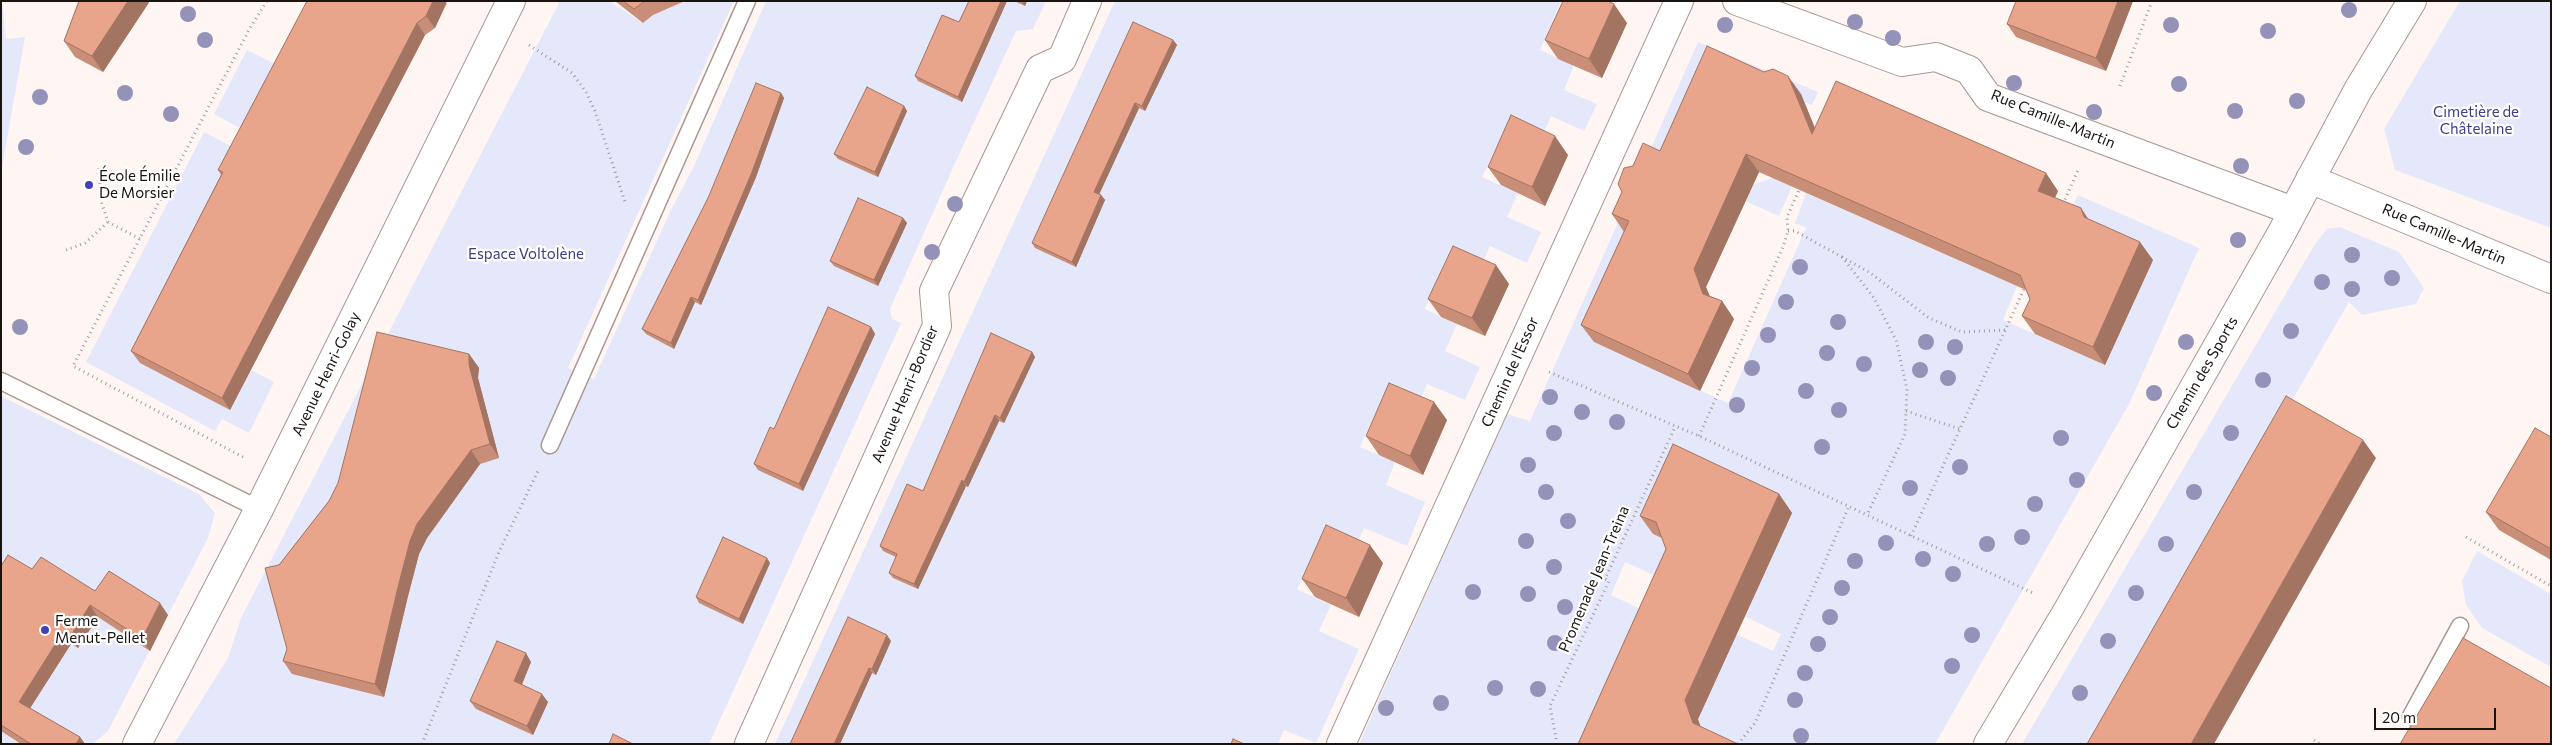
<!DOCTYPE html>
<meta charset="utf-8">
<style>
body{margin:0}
#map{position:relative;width:2552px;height:745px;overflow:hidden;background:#fff6f3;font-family:Commissioner,sans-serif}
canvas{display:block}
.frame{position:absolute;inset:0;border:2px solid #1a1411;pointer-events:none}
.scale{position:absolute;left:2374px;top:708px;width:122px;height:22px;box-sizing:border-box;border:2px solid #1a1411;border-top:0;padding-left:6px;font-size:15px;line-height:18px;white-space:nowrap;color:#1a1411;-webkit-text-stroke:4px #fff;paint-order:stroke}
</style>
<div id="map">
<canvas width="2552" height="745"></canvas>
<div class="frame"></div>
<div class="scale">20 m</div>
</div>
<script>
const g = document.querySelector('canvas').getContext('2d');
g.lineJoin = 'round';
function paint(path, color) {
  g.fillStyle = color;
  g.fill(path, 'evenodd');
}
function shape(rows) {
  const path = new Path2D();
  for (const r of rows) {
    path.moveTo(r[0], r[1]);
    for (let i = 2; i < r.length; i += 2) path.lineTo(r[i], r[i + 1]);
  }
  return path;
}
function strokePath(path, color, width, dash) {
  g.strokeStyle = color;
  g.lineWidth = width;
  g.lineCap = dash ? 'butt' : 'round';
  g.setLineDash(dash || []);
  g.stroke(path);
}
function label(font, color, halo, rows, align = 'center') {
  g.font = font + ' Commissioner,sans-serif';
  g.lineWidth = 4.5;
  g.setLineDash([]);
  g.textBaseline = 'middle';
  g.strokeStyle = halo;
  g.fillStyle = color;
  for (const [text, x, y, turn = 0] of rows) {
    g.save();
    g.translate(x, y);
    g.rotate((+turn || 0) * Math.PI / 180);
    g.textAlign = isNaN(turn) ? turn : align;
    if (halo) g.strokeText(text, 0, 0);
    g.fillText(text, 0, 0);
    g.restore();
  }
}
paint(shape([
 [2,1,6,39,25,37,1,173],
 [560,1,609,1,643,23,653,15,685,1,734,1,568,368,594,379,671,210,695,164,766,1,1046,1,1033,29,1016,31,952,170,890,309,892,319,901,323,709,744,174,744,228,658,241,618],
 [1115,1,1561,1,1540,50,1574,65,1564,90,1597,104,1584,131,1551,116,1540,141,1506,127,1482,177,1518,193,1507,217,1541,232,1527,263,1490,246,1479,271,1447,257,1425,309,1457,324,1445,351,1480,367,1465,400,1427,384,1417,408,1385,395,1371,422,1360,447,1395,462,1386,485,1425,502,1407,546,1364,528,1354,551,1311,561,1297,589,1331,605,1319,631,1359,649,1316,743,1284,730,1278,744,775,744],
 [2460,1,2551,1,2551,228,2395,170,2384,129],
 [1698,42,1818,92,1812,105,1804,102,1641,239,1594,342,1728,403,1806,228,1795,223,1806,193,2017,286,2003,320,2105,365,2153,260,2066,221,2078,195,2199,248,2129,404,1935,744,1710,744,1706,742,1698,719,1736,634,1773,651,1781,634,1744,616,1792,513,1653,534,1669,540,1673,584,1625,562,1611,595,1658,617,1599,744,1359,744,1507,414,1530,421],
 [247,50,285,69,251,134,214,114],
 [204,132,242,152,230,410,251,370,274,382,249,433,222,419,215,431,86,362],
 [1777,176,1793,184,1779,216,1745,201,1752,185],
 [2340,227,2399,252,2424,288,2416,304,2362,315,2349,302,2093,744,2022,744,2315,244,2327,229],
 [1,396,199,494,215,513,208,538,108,731,93,744,1,744],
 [2477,551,2551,594,2551,667,2482,628,2466,605,2462,581]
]), '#e4e8fa');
const lane = shape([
 [1,381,259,509],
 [550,445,747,1],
 [2411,716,2460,626]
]);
const street = shape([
 [1737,1,1902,62,1936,57,1969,70,1988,97,2293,211],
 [2310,179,2551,279],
 [137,744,259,509,511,1],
 [749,744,937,326,934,291,1040,69,1062,59,1087,1],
 [1341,744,1679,1],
 [1988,744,2068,610,2280,236,2358,90,2412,1]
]);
strokePath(lane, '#a9978f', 19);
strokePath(street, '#a9978f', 30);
strokePath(shape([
 [529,45,572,73,586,92,595,111,625,202],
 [2120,86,2152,1],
 [99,168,101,201,108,222,140,239],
 [2063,204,2079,168],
 [1788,231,1795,231,1869,272,1929,318,1962,332,2005,330],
 [66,250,85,243,108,222],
 [1842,257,1874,298,1896,340,1907,389,1905,434,1867,515],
 [1549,372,1699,436,2035,594],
 [1906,411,1960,429],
 [1699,436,1783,247,1788,231,1787,217,1800,188],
 [243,457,73,366,250,28,267,1],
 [1911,536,2024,289],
 [2466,537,2551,586],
 [2314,740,2320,744],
 [422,744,499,552,538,471],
 [1557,744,1550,706,1609,581,1605,579,1675,427],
 [1738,744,1755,723,1849,506]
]), '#a49c99', 3, [1, 4]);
strokePath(lane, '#fff', 16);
strokePath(street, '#fff', 28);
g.fillStyle = '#9492b9';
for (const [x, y] of [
 [2349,10],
 [188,14],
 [1855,22],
 [1725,25],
 [2171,25],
 [2268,31],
 [1893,38],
 [205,40],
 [2014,83],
 [2179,84],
 [125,93],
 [40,97],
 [2297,101],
 [2235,111],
 [2094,112],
 [171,114],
 [26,147],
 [2241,166],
 [955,204],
 [2238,240],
 [932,252],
 [2352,255],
 [1800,267],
 [2392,278],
 [2322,282],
 [2352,289],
 [1786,302],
 [1838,322],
 [20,327],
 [2291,331],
 [1768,335],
 [1926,342],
 [2186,342],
 [1955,347],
 [1827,353],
 [1864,364],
 [1752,368],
 [1920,370],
 [1948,378],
 [2263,380],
 [1806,391],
 [2154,393],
 [1550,397],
 [1737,405],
 [1839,410],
 [1582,412],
 [1617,422],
 [1554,433],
 [2231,433],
 [2061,438],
 [1822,447],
 [1528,465],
 [1960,467],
 [2077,480],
 [1910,488],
 [1546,492],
 [2194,492],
 [2035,504],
 [1568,521],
 [2022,537],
 [1526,541],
 [1886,543],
 [1987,544],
 [2166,544],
 [1923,559],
 [1855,561],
 [1554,567],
 [1953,574],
 [1842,588],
 [1473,592],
 [2136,593],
 [1528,594],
 [1565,607],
 [1830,617],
 [1972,635],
 [2108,641],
 [1555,643],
 [1818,644],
 [1952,666],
 [1805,673],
 [1495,688],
 [1538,689],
 [2080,693],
 [1795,700],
 [1441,703],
 [1386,708],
 [1801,736]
]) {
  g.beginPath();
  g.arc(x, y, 8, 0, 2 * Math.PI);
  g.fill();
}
paint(shape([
 [79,1,150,1,103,72,75,57,64,41],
 [307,1,447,3,435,28,425,35,230,410,140,363,131,351,221,175,218,170],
 [615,1,685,1,653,15,643,23],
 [969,1,1007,1,962,102,918,81,915,76,959,22],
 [1014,1,1027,1,1025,6],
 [2133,1,2106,71,2016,37,2007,24],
 [1627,23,1602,78,1558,59,1545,40],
 [1173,40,1177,45,1145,111,1139,108,1099,194,1101,195,1105,200,1076,267,1035,248,1032,243],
 [781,93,784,98,756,177,701,305,695,302,674,349,646,334,642,329],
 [1801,94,1815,128,2058,191,2055,198,2153,260,2105,365,2035,334,2022,316,2030,299,2026,290,1759,172,1706,287,1710,296,1722,301,1734,319,1700,391,1594,342,1581,325,1624,232,1612,214,1622,192,1633,166,1660,151],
 [904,106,907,111,878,177,838,159,834,154],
 [1568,155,1545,206,1501,185,1488,167],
 [903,218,907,223,878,286,834,266,830,261],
 [1509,284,1485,336,1441,317,1428,299],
 [871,327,875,334,803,491,758,470,754,464,774,429],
 [1032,352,1035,357,1004,423,999,421,968,487,966,486,918,589,893,578,889,573,896,557,883,551,880,546],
 [469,354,479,368,478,378,499,458,480,464,427,538,419,554,408,596,384,697,292,674,283,661,287,649,279,565,329,501],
 [1447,420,1423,475,1379,455,1366,436],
 [2551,437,2551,560,2499,530,2486,512],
 [1779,494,1792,513,1698,719,1578,744,1666,549,1662,538,1653,534,1640,516],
 [770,563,743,624,699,603,696,597],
 [1383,563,1359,617,1315,597,1302,579],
 [1,566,32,569,168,615,150,651,98,617,78,648,71,644,30,708,80,737,85,744,21,744,1,731],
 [891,641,876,675,872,673,840,744,790,744],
 [531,662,522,684,548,702,533,735,476,709,470,701]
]), '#c88e78');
paint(shape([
 [128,1,150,1,103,72,92,56],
 [433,1,447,1,435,28,426,16],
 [1001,1,1007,1,962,102,958,97],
 [1021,1,1027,1,1025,6],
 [2118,1,2133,1,2106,71,2096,58],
 [1614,4,1627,23,1602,78,1589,59],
 [417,23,425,35,230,410,222,398],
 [1173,40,1177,45,1145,111,1142,106],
 [1788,76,1801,94,1824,151,1812,134],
 [781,93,784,98,756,177,701,305,698,300],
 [1135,103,1139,108,1098,197,1094,192],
 [904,106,907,111,878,177,875,172],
 [1555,136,1568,155,1545,206,1532,187],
 [1746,154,1759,172,1706,287,1715,311,1703,294,1694,269],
 [2046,173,2058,191,2050,208,2038,191],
 [1101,195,1105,200,1076,267,1072,262],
 [2081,208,2093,226,2084,217],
 [903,218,907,223,878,286,874,280],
 [2140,242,2153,260,2105,365,2093,347],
 [1496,265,1509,284,1485,336,1472,318],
 [691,297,695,302,674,349,671,343],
 [1722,301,1734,319,1700,391,1688,374],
 [871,327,875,334,803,491,799,484],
 [1032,352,1035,357,1004,423,1000,418],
 [469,354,479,368,478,378,499,458,490,444,469,365],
 [1434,402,1447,420,1423,475,1410,456],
 [995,415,999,421,968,487,964,482],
 [2363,440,2376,458,2214,744,2191,744],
 [471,450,480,464,427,538,419,554,408,596,384,697,375,684,399,583,410,541,417,524],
 [962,480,966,486,918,589,914,584],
 [1779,494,1792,513,1698,719,1706,742,1693,723,1685,700],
 [1370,545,1383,563,1359,617,1346,598],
 [767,558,770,563,743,624,739,619],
 [160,603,168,615,150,651,142,639],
 [90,605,98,617,78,648,70,637],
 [63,632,71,644,27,713,19,702],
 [887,635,891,641,876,675,872,669],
 [526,653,531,662,520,689,514,681],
 [869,668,872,673,840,744,834,744],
 [542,694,548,702,533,735,527,726],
 [80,737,85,744,76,744]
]), '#a37461');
const building = shape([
 [79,1,128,1,92,56,64,41,79,1],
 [307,1,433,1,426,16,417,23,222,398,131,351,223,172,218,170,307,1],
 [623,1,645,1,634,9,623,1],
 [969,1,1001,1,958,97,915,76,942,15,959,22,969,1],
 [1563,1,1608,1,1614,4,1589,59,1545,40,1563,1],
 [2016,1,2118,1,2096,58,2007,24,2016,1],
 [1133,22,1173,40,1142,106,1135,103,1094,192,1101,195,1072,262,1032,243,1133,22],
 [1707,46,1764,72,1773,69,1788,76,1812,134,1836,81,2046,173,2038,191,2081,208,2084,217,2140,242,2093,347,2022,316,2030,299,2020,275,1746,154,1694,269,1703,294,1722,301,1688,374,1581,325,1629,221,1612,214,1622,192,1618,184,1624,168,1633,166,1643,143,1660,151,1707,46],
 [756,83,781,93,752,172,698,300,691,297,671,343,642,329,708,198,756,83],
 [867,87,904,106,875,172,834,154,867,87],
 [1511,115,1555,136,1532,187,1488,167,1511,115],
 [858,198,903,218,874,280,830,261,858,198],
 [1453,246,1496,265,1472,318,1428,299,1453,246],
 [828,307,871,327,799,484,754,464,770,427,774,429,828,307],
 [377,332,469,354,469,365,490,444,471,450,417,524,410,541,399,583,375,684,283,661,287,649,265,568,279,565,329,501,338,483,377,332],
 [991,333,1032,352,1000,418,995,415,964,482,962,480,914,584,889,573,897,554,880,546,907,484,923,491,991,333],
 [1389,383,1434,402,1410,456,1366,436,1389,383],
 [2286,396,2363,440,2191,744,2087,744,2286,396],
 [2535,428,2551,437,2551,549,2486,512,2535,428],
 [1673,444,1779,494,1685,700,1693,723,1738,744,1578,744,1666,549,1656,522,1640,516,1673,444],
 [1326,525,1370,545,1346,598,1302,579,1326,525],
 [723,537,767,558,739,619,696,597,723,537],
 [8,555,32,569,41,557,95,591,109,571,160,603,142,639,90,605,70,637,63,632,19,702,80,737,76,744,31,744,1,725,1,566,8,555],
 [848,617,887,635,872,669,869,668,834,744,790,744,848,617],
 [2463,638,2551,688,2551,744,2400,744,2463,638],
 [497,641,526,653,514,681,542,694,527,726,470,701,497,641],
 [613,734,633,744,609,744,613,734],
 [1233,739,1244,744,1231,744,1233,739]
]);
paint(building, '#e9a58b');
strokePath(building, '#a37461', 1);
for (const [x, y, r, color] of [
 [89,185,5,"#4441b6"],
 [45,630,5,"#4441b6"]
]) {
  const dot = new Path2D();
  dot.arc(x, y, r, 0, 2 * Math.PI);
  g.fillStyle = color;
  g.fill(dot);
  strokePath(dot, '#fff', 2);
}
label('15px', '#3c4089', '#fff', [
 ["Cimetière de",2476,112],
 ["Châtelaine",2476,129],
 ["Espace Voltolène",526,254]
]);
label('15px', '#1a1411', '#fff', [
 ["Rue Camille-Martin",2053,119,22],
 ["Rue Camille-Martin",2444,234,23],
 ["Chemin de l'Essor",1510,372,-66],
 ["Chemin des Sports",2202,373,-60],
 ["Avenue Henri-Golay",326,374,-64],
 ["Avenue Henri-Bordier",905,394,-67],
 ["Promenade Jean-Treina",1594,579,-67]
]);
label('15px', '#1a1411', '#fff', [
 ["École Émilie",99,176],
 ["De Morsier",99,193],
 ["Ferme",55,621],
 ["Menut-Pellet",55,638]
], 'left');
</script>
